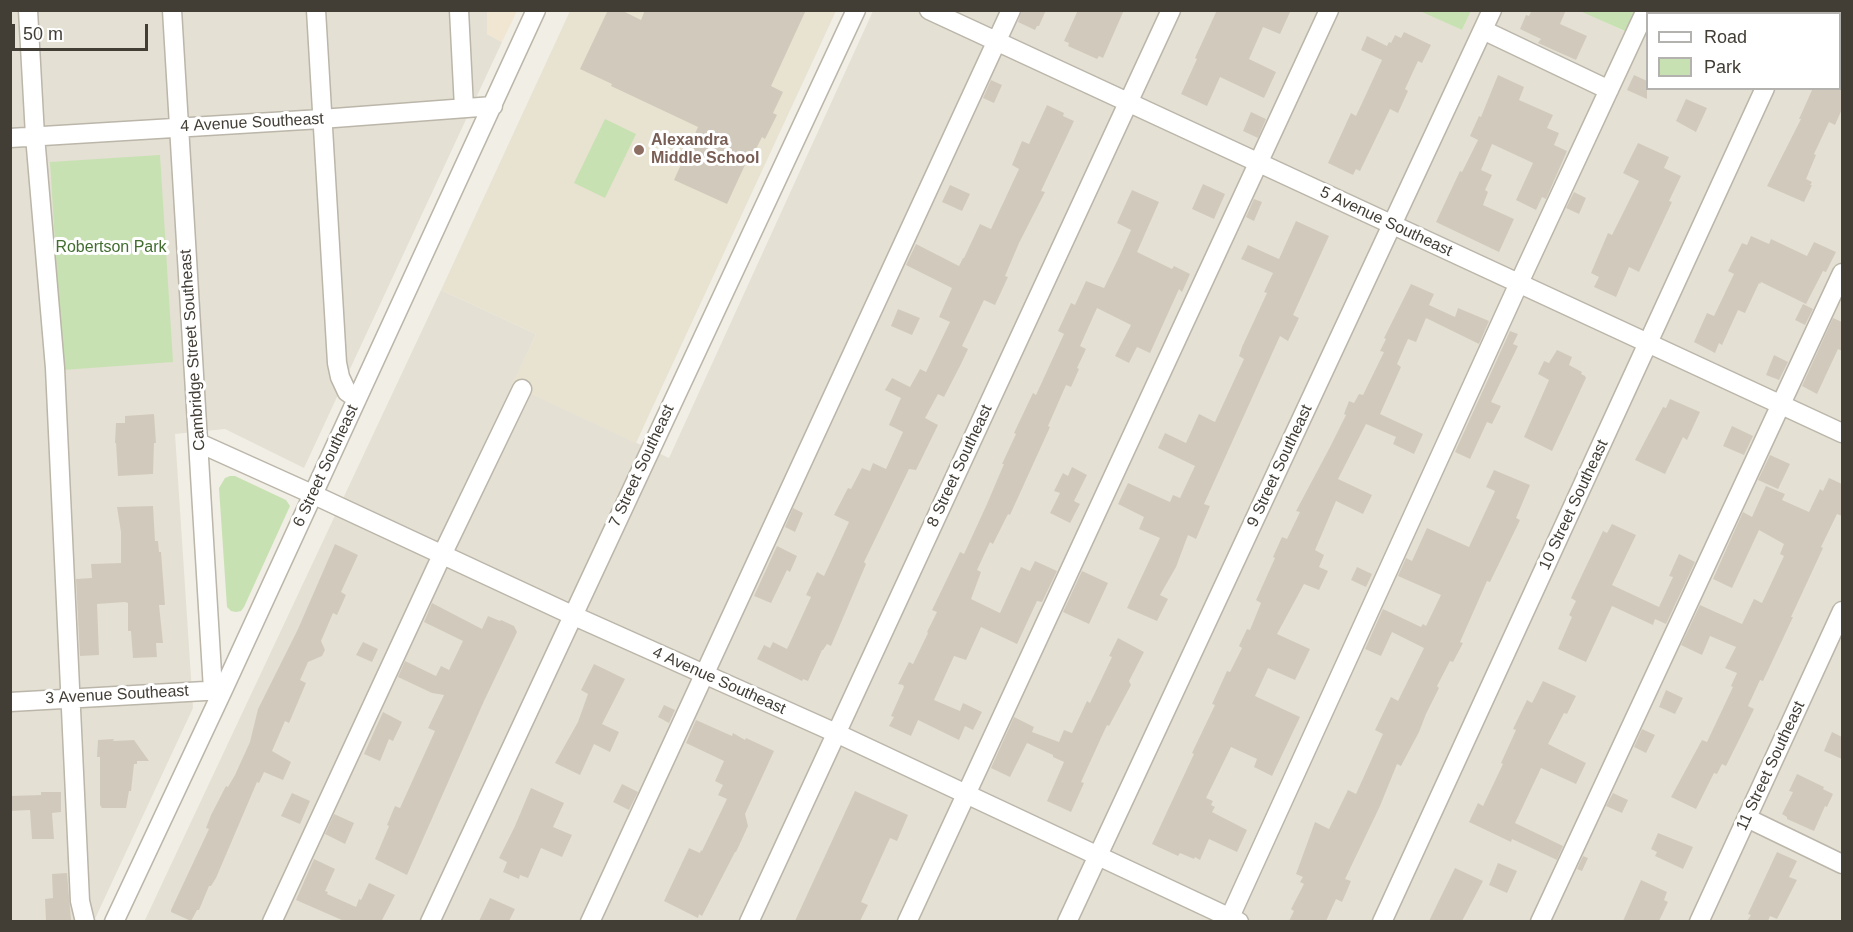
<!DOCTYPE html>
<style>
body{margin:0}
#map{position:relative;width:1853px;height:932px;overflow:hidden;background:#f1eee5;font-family:Arial,sans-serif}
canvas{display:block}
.frame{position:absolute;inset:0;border:12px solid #423e36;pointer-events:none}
.legend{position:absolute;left:1646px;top:12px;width:195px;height:78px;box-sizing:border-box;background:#fff;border:2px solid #b3b2af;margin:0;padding:8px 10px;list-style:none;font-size:18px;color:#423e36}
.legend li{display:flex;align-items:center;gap:12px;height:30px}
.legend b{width:30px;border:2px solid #b3b2af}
.scale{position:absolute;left:12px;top:24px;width:136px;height:27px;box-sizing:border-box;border:3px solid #423e36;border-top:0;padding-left:8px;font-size:18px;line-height:21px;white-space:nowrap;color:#423e36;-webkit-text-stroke:4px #fff;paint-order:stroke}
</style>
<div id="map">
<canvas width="1853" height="932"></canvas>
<div class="frame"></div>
<ul class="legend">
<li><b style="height:8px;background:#fff"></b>Road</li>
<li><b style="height:16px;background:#c8e1b2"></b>Park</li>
</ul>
<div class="scale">50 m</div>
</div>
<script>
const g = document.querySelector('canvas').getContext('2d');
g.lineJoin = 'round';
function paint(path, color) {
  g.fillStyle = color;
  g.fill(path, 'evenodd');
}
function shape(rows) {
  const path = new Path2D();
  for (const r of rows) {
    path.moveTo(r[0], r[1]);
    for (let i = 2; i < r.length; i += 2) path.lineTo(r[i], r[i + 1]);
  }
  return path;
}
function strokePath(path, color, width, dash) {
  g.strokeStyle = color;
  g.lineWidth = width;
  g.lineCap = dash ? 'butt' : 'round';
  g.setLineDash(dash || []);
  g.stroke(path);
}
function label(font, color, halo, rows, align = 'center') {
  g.font = font + ' Arial,sans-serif';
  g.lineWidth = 6;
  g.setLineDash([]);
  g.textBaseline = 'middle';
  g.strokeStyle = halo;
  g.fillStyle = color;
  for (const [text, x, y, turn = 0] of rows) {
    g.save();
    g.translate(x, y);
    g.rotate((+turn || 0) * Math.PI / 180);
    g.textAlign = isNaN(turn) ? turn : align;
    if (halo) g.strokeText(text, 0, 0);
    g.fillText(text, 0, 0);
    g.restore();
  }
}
paint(shape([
 [1420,10,1462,30,1471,11,1580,10,1626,32,1636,11,1817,10,1823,13,1648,14,1648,88,1840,88,1840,21,1842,22,1842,921,144,922,441,290,536,334,513,385,669,458,873,11],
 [10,11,487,11,487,34,502,42,304,468,225,429,175,434,193,708,94,921,11,921]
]), '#e4e0d4');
paint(shape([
 [487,11,517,11,502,42,487,34]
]), '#f1e6d2');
paint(shape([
 [570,11,836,11,636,443,512,385,536,334,441,290]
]), '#e8e3d1');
paint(shape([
 [1420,11,1471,11,1462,30],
 [1580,11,1636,11,1627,32],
 [605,119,636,134,605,198,574,183],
 [160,155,173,362,63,370,50,162],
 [230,476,235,476,286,500,290,506,244,607,241,611,236,612,231,611,227,607,219,488,225,478]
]), '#c8e1b2');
paint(shape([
 [608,10,621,10,641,20,645,10,806,10,771,86,783,92,773,113,777,115,765,139,762,137,753,155,750,154,727,204,674,180,698,127,611,86,612,84,580,69],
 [1022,10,1046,10,1039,26,1037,26,1035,30,1018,22],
 [1078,10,1124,10,1103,58,1099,56,1097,59,1068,46,1069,43,1064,41],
 [1217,10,1291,10,1280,34,1263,27,1249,59,1276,72,1264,98,1220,77,1207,106,1181,94,1197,59,1195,58],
 [1532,10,1566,10,1560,24,1587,36,1576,60,1538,43,1541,39,1520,29,1526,15,1529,16],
 [1404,32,1431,45,1422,63,1418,61,1405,89,1408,91,1398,113,1390,109,1360,171,1356,169,1353,175,1328,163,1351,113,1356,116,1382,60,1361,50,1367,36,1387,46,1389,42,1391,43,1395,35,1401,38],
 [1498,75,1524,87,1519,100,1553,115,1547,128,1559,133,1554,145,1567,151,1546,199,1542,197,1536,210,1516,200,1533,163,1492,144,1481,170,1492,175,1485,190,1488,192,1483,205,1514,219,1499,252,1436,222,1460,171,1462,172,1478,140,1470,136,1479,116,1481,117],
 [1634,75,1647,81,1647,99,1627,90],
 [991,80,1002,85,994,103,983,98],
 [1813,88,1842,88,1842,109,1835,125,1829,122,1814,154,1816,155,1806,179,1812,182,1810,185,1812,185,1804,202,1767,186,1801,119,1799,119],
 [1686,99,1707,108,1696,132,1676,121],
 [1047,105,1064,113,1063,116,1074,121,1041,191,1045,192,1019,243,1005,276,1008,277,995,305,984,300,962,346,968,349,961,364,944,397,938,394,925,418,938,425,916,470,909,469,864,562,866,564,831,646,827,644,823,650,822,650,808,681,803,679,802,681,757,659,764,645,770,648,773,642,787,649,811,597,806,595,817,572,824,576,849,522,834,515,848,488,851,489,862,468,870,471,873,463,886,469,903,432,889,425,901,398,885,390,892,378,910,387,920,369,926,372,950,322,939,317,952,288,906,265,916,244,959,266,963,258,964,258,980,224,991,229,1019,169,1012,165,1022,141,1029,144],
 [1251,112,1266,119,1258,138,1243,131],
 [1638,143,1669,157,1664,168,1681,176,1669,201,1672,202,1639,272,1629,267,1616,297,1594,287,1599,277,1591,273,1608,233,1612,235,1639,181,1623,173],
 [1203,184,1225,194,1214,219,1192,209],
 [950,185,970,194,962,211,942,202],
 [1132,190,1159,202,1137,252,1172,269,1174,266,1190,274,1182,292,1179,289,1150,353,1137,347,1129,363,1115,356,1131,325,1097,308,1080,346,1086,349,1077,368,1079,369,1071,387,1066,385,1048,426,1050,427,1010,515,1008,514,993,544,990,542,977,570,981,572,971,599,1000,613,1021,567,1030,571,1035,561,1057,571,1042,602,1037,601,1017,644,981,627,966,660,954,656,934,700,960,711,963,703,982,712,973,730,965,726,959,740,918,720,911,736,889,726,894,717,891,716,904,687,903,685,898,684,909,662,913,664,928,633,927,632,937,612,932,610,960,552,964,554,987,504,1004,464,1002,464,1016,434,1014,433,1033,393,1036,395,1064,334,1058,331,1071,303,1075,305,1086,281,1104,288,1120,255,1131,230,1117,223],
 [1574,192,1586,198,1579,214,1566,208],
 [1254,199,1262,202,1254,221,1246,217],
 [1296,221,1329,236,1293,315,1299,318,1288,341,1280,336,1204,504,1210,506,1196,539,1188,535,1176,567,1160,595,1168,599,1157,621,1127,608,1160,538,1139,529,1144,517,1118,504,1128,483,1170,502,1173,495,1180,498,1195,466,1158,448,1165,433,1186,443,1199,414,1215,422,1244,359,1239,356,1242,347,1267,293,1264,292,1273,273,1241,259,1248,245,1279,259],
 [1751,236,1769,244,1771,239,1807,256,1814,242,1836,252,1826,272,1823,271,1806,304,1761,282,1760,284,1759,283,1745,313,1738,310,1722,345,1719,343,1715,353,1694,342,1707,313,1714,316,1734,274,1728,271,1742,243,1747,245],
 [1411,284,1434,294,1429,305,1455,317,1458,308,1489,321,1479,344,1426,318,1416,342,1408,339,1397,364,1401,367,1380,414,1423,434,1414,454,1393,444,1396,437,1366,424,1338,479,1372,495,1363,514,1336,501,1315,550,1324,555,1319,567,1328,571,1319,590,1304,584,1277,634,1310,649,1295,680,1268,668,1255,696,1300,717,1272,776,1254,767,1257,759,1231,747,1206,798,1213,801,1211,805,1215,807,1212,812,1247,830,1237,852,1209,839,1200,860,1195,857,1194,859,1180,853,1178,856,1152,844,1194,754,1192,753,1215,705,1212,704,1227,671,1230,672,1242,648,1239,646,1247,629,1250,630,1261,603,1256,600,1275,558,1273,557,1282,537,1287,539,1300,512,1296,511,1329,449,1346,415,1344,414,1349,401,1354,403,1359,394,1363,395,1384,352,1380,351,1386,339,1384,338],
 [1803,304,1813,309,1805,325,1795,320],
 [898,309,920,318,912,335,891,326],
 [1833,318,1842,322,1842,351,1838,349,1817,394,1802,386],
 [1510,331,1518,334,1513,344,1518,346,1491,402,1501,406,1492,424,1487,422,1470,459,1455,452],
 [1557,350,1572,357,1569,365,1582,372,1581,374,1585,376,1586,378,1552,451,1524,437,1549,380,1538,374,1544,361,1549,363],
 [1774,355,1788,362,1779,380,1766,375],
 [1670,399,1700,412,1687,440,1683,437,1665,474,1635,460,1663,407,1666,408],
 [154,414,156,443,154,443,153,474,118,476,116,443,115,443,116,423,125,423,125,416],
 [1732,426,1753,436,1744,455,1723,446],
 [1770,455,1790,464,1778,489,1758,480],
 [1072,467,1087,475,1074,501,1080,504,1070,523,1050,513,1060,493,1054,491,1063,473,1068,476],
 [1494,470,1530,485,1516,518,1520,520,1490,582,1487,581,1460,642,1463,643,1453,662,1450,661,1437,686,1439,688,1426,714,1419,732,1401,766,1397,764,1380,806,1345,879,1351,881,1342,902,1336,899,1326,921,1289,921,1294,911,1291,909,1304,884,1300,882,1303,877,1296,874,1315,822,1329,829,1348,790,1356,794,1383,734,1375,730,1391,697,1398,701,1424,648,1392,632,1381,656,1365,649,1383,609,1421,627,1423,624,1426,626,1441,595,1398,576,1406,558,1412,561,1427,528,1469,547,1495,491,1486,487],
 [1829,478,1842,484,1842,516,1837,514,1821,547,1823,548,1791,617,1793,617,1763,681,1760,680,1748,706,1754,709,1739,740,1726,766,1722,764,1717,774,1714,773,1696,809,1671,797,1702,740,1707,742,1733,687,1731,686,1737,673,1725,668,1736,647,1710,636,1702,655,1681,645,1700,605,1742,624,1754,599,1762,603,1784,556,1780,554,1784,544,1759,530,1732,588,1713,579,1743,512,1752,517,1766,486,1785,494,1782,500,1809,512,1820,489,1823,491],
 [153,506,155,541,158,541,159,552,161,552,165,605,159,605,163,643,156,643,157,657,133,658,131,631,128,631,128,603,125,602,97,604,99,655,80,656,76,579,92,578,91,564,121,563,121,532,117,507],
 [793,508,803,513,795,532,785,527],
 [1612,524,1636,535,1612,585,1659,607,1673,577,1669,576,1679,554,1695,562,1666,624,1655,619,1653,625,1612,606,1586,662,1558,649,1572,617,1569,615,1576,601,1571,598,1603,531,1607,533],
 [335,544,358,555,341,592,346,595,337,615,333,613,321,641,325,650,322,656,308,662,300,680,306,683,289,723,285,721,272,751,291,762,283,780,264,772,259,783,257,782,216,878,211,886,209,886,199,910,197,910,191,921,171,912,171,910,209,829,206,828,211,815,226,786,228,787,235,775,250,742,258,709,298,629],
 [777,546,797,556,790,572,787,570,771,603,754,596],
 [1357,567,1372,574,1366,587,1351,580],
 [1082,571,1108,583,1089,624,1063,612],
 [432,603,482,629,488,616,500,621,501,620,514,626,517,632,484,701,407,875,375,859,389,826,387,825,395,806,400,808,435,731,428,728,444,695,432,693,398,677,405,661,436,676,441,666,449,670,463,641,424,622],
 [1118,638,1144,652,1129,681,1131,685,1109,726,1107,725,1101,738,1081,782,1084,783,1071,812,1047,801,1064,762,1053,757,1053,755,1027,743,1010,777,991,768,1014,717,1034,727,1032,732,1059,742,1064,730,1072,733,1087,701,1090,703,1112,657,1109,656],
 [363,642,378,649,372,662,356,655],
 [594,664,625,679,602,724,619,732,610,752,594,744,580,775,555,763,578,722,588,694,581,690],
 [1543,681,1576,696,1567,714,1564,713,1548,744,1586,763,1576,784,1541,768,1515,823,1563,846,1557,860,1512,839,1511,842,1469,822,1478,803,1483,806,1503,764,1501,763,1516,730,1513,729,1527,700,1532,703],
 [1666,690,1683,698,1675,714,1659,707],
 [664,705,675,710,669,723,658,717],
 [383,712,402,722,393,741,389,739,380,761,364,754],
 [696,720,732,736,733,733,745,740,746,738,774,751,745,814,748,826,736,852,735,852,702,916,699,914,698,918,664,901,689,848,700,853,701,850,702,851,727,799,718,795,723,785,715,781,724,761,686,743],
 [1642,729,1655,735,1646,753,1634,747],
 [1832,732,1842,737,1842,759,1824,751],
 [114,739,113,741,134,740,149,761,137,761,137,764,134,764,131,791,129,791,126,808,102,808,100,805,100,757,97,757,98,740],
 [1797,774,1824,787,1823,789,1833,794,1827,807,1825,806,1814,831,1787,819,1787,817,1782,814,1793,792,1789,791],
 [622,784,638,792,629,810,613,802],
 [531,788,564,803,553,827,572,835,562,857,541,848,528,878,520,875,519,879,503,872,507,862,499,858,515,826],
 [855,791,908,815,897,841,890,838,861,902,868,905,860,921,795,921],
 [41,792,61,792,61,812,52,813,54,839,32,839,30,810,10,811,10,796,41,795],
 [292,793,310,801,300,824,281,816],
 [1613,793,1628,800,1622,813,1606,806],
 [334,814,354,823,345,844,325,834],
 [1658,833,1693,847,1683,869,1655,856,1657,852,1651,849],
 [1777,852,1797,861,1789,877,1797,880,1777,919,1770,916,1768,921,1747,921,1751,915,1748,914],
 [1583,856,1588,858,1582,871,1577,869],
 [314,859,335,869,325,891,328,892,327,894,356,907,359,899,361,900,369,883,395,895,382,920,386,921,344,921,296,900],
 [1498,863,1517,871,1507,893,1489,885],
 [1455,868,1483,881,1462,921,1429,921],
 [67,873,71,920,46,921,45,899,53,898,52,874],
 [1641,880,1667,892,1664,900,1668,902,1659,921,1623,921],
 [490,898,515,909,509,921,479,921]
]), '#d1cabc');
const minor = shape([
 [28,10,35,136,55,368,80,901,85,922],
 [172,10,213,690],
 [316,10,337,363,340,377,347,392,357,399],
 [459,10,464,108],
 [929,10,1842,433],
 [1800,14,1800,13],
 [1483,30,1609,90],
 [10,138,321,119,493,106],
 [199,443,312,494,572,615,836,733,1239,922],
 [10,702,223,690],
 [1747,818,1842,864],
 [1230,917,1519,283,1646,10],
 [114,922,223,690,536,10],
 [272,922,442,555,522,389],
 [430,922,856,10],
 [590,922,1011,10],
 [749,922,1171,10],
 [907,922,1329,10],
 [1067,922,1492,10],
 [1382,922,1765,88],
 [1540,922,1842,273],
 [1699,922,1842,611]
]);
strokePath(minor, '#bbb6a9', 21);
strokePath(minor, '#fff', 18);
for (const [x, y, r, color] of [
 [639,150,6,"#8d6e63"]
]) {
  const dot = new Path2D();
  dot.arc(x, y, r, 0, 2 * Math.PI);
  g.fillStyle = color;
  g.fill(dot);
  strokePath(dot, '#fff', 2);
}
label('16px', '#423e36', '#fff', [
 ["4 Avenue Southeast",252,123,-3],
 ["5 Avenue Southeast",1386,222,25],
 ["Cambridge Street Southeast",193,350,-94],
 ["6 Street Southeast",326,466,-65],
 ["7 Street Southeast",642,466,-65],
 ["8 Street Southeast",960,466,-65],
 ["9 Street Southeast",1280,466,-65],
 ["10 Street Southeast",1574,505,-65],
 ["4 Avenue Southeast",719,681,24],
 ["3 Avenue Southeast",117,695,-3],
 ["11 Street Southeast",1771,766,-65]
]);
label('bold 16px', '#785e54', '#fff', [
 ["Alexandra",651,141],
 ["Middle School",651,159]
], 'left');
label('16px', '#426d30', '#fff', [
 ["Robertson Park",111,248]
]);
</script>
